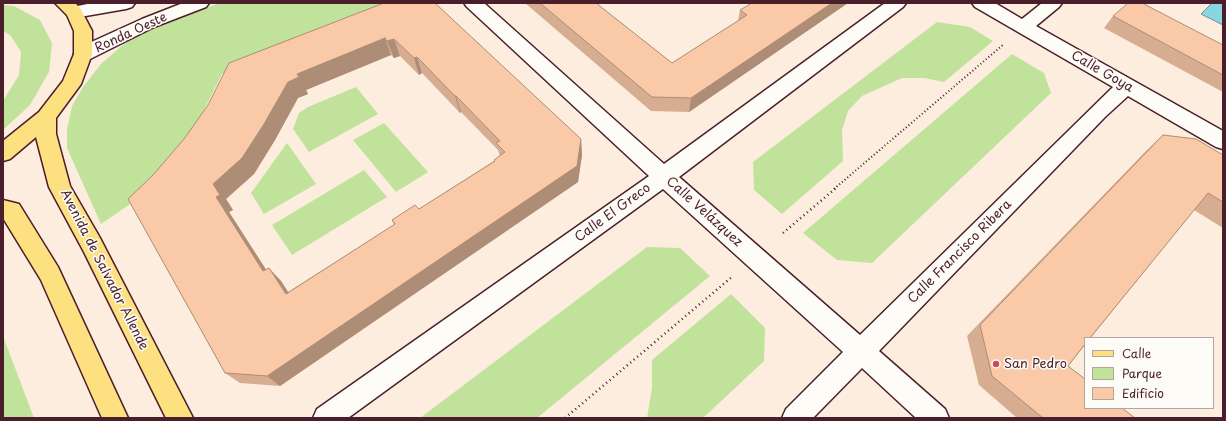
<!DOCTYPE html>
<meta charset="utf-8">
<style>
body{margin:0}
#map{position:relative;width:1226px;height:421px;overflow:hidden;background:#fceddf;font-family:"Playpen Sans",sans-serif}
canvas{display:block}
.frame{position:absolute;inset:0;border:4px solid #4a1f2b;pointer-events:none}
.legend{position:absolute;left:1084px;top:337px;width:130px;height:72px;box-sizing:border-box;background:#fdfcf7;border:1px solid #b5a4a5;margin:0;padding:5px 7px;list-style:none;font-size:12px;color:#4a1f2b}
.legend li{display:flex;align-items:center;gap:8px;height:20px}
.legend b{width:20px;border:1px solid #b5a4a5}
</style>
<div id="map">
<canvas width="1226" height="421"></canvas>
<div class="frame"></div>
<ul class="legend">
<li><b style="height:5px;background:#fde080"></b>Calle</li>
<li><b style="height:11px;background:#c1e29b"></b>Parque</li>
<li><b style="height:11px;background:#f9c9a8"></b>Edificio</li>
</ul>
</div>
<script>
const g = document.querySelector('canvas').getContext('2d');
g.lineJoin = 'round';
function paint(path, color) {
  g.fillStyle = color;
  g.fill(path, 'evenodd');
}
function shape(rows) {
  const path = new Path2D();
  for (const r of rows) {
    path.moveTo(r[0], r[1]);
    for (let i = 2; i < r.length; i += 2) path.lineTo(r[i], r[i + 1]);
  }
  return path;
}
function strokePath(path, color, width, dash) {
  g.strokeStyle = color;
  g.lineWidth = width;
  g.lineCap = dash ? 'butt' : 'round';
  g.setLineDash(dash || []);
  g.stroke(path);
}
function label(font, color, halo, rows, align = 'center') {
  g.font = font + ' "Playpen Sans",sans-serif';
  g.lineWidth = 3;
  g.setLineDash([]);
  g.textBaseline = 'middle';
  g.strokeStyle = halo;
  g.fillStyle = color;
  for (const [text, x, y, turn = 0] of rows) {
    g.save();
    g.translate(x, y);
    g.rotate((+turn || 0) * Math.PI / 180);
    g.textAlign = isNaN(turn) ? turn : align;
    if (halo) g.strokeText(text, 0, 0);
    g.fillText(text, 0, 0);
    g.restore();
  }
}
paint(shape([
 [220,3,403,3,222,74,197,124,133,202,101,224,67,148,67,130,72,106,83,87,101,64,124,44,146,31,171,20],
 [3,5,14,6,40,20,52,43,49,72,30,105,3,130,3,101,19,75,21,52,11,36,3,31],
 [937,22,970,27,993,41,944,82,924,78,902,78,862,96,848,111,842,130,843,161,782,214,754,190,753,162],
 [1012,54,1044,73,1051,93,872,263,837,260,803,233],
 [356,87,378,114,309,152,293,129,299,113,308,107],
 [384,123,428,172,396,192,353,140],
 [287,143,316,184,264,214,251,193],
 [364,170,387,197,292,255,272,225],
 [647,247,680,248,710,276,537,418,420,418],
 [731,294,765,328,764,361,703,418,647,418,652,388,652,360],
 [3,336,34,418,3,418]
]), '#c1e29b');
const water = shape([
 [1212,3,1223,3,1223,25,1201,14,1212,3]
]);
paint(water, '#86d7e0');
strokePath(water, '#6e8d98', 1);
const street = shape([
 [464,3,484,3,664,164,885,3,906,3,903,7,679,177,860,335,1113,87,975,7,972,3,995,3,1022,19,1042,3,1062,3,1059,7,1036,26,1223,131,1223,149,1216,147,1128,96,1105,117,879,351,945,409,949,418,916,418,862,368,813,418,782,418,786,409,843,352,663,189,348,418,313,418,317,409,649,176,467,7,464,3]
]);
const secondary = shape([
 [92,3,135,3,132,7,126,9,74,18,68,16,65,12,68,8,92,3],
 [183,3,209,3,206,7,154,27,90,59,83,61,76,59,74,54,76,49,142,19,183,3]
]);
const primary = shape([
 [55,3,75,3,80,8,92,31,92,54,81,84,56,118,56,134,70,186,100,238,193,418,166,418,84,252,49,187,36,137,10,159,3,161,3,141,39,112,63,81,74,54,74,31,67,15,55,3],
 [3,200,19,204,58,267,128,418,102,418,41,280,3,218,3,200]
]);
strokePath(street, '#4a1f2b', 3);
strokePath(secondary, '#4a1f2b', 3);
strokePath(primary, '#4a1f2b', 3);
strokePath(shape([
 [834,189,1004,44]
]), '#4a1f2b', 2, [1, 2.5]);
strokePath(shape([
 [783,233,836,188],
 [565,418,733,276]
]), '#4a1f2b', 2.5, [1, 3.5]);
paint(street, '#fdfcf7');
paint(secondary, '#fdfcf7');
paint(primary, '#fde080');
paint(shape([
 [384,3,581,139,582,155,578,182,280,386,240,383,225,373,128,199],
 [391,55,394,58,400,56,419,75,422,73,460,113,461,112,498,150,500,156,494,160,494,161,419,209,392,220,394,225,288,292,281,281,266,270,229,212,233,210,226,199,254,174,275,140,298,98,308,94,306,90],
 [525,3,596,3,672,63,738,21,740,10,848,3,689,112,651,111],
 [1113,16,1223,45,1223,92,1104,28],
 [1163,135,1223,155,1223,228,1194,210,1068,366,1135,418,1017,418,979,385,967,336,1147,150]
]), '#d6ad90');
paint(shape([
 [832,3,848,3,689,112,691,98],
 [385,38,391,55,306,90,308,94,298,98,275,140,254,174,226,199,233,210,229,212,276,285,263,271,216,197,213,184,288,82,297,74],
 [394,39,400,56,394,58,387,41],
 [417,57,422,73,419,75,414,58],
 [455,96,456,96,461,112,460,113],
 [581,139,582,155,578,182,280,386,267,376],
 [269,268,281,281,297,306,286,294]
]), '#ae8d76');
const building = shape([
 [384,3,435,3,581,139,577,166,267,376,225,373,128,199,153,175,184,139,208,105,229,63,384,3],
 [385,38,387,41,394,39,414,58,417,57,455,96,456,96,500,141,496,143,505,152,494,160,495,161,419,209,415,205,392,220,395,224,286,294,269,268,263,271,216,197,220,195,213,184,242,158,264,124,288,82,299,77,297,74,385,38],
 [540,3,596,3,672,63,747,15,740,10,752,3,832,3,691,98,652,97,540,3],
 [1128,3,1142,3,1223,45,1223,75,1113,16,1128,3],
 [1163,135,1196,139,1223,155,1223,202,1208,193,1090,338,1085,338,1085,344,1068,366,1085,379,1085,408,1122,408,1135,418,1043,418,992,376,980,325,1163,135]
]);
paint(building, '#f9c9a8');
strokePath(building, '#ae8d76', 1);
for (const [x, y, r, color] of [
 [996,364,4,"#d1495b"]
]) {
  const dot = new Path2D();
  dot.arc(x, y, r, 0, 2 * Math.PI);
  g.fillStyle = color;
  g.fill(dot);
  strokePath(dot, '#fdfcf7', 1.5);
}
label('13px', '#4a1f2b', '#fdfcf7', [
 ["Ronda Oeste",131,33,-25],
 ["Calle Goya",1102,72,30],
 ["Calle Velázquez",704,212,42],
 ["Calle El Greco",613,213,-36],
 ["Calle Francisco Ribera",960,252,-45],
 ["Avenida de Salvador Allende",104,270,63]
]);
label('13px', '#4a1f2b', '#fdfcf7', [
 ["San Pedro",1004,364]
], 'left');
</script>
